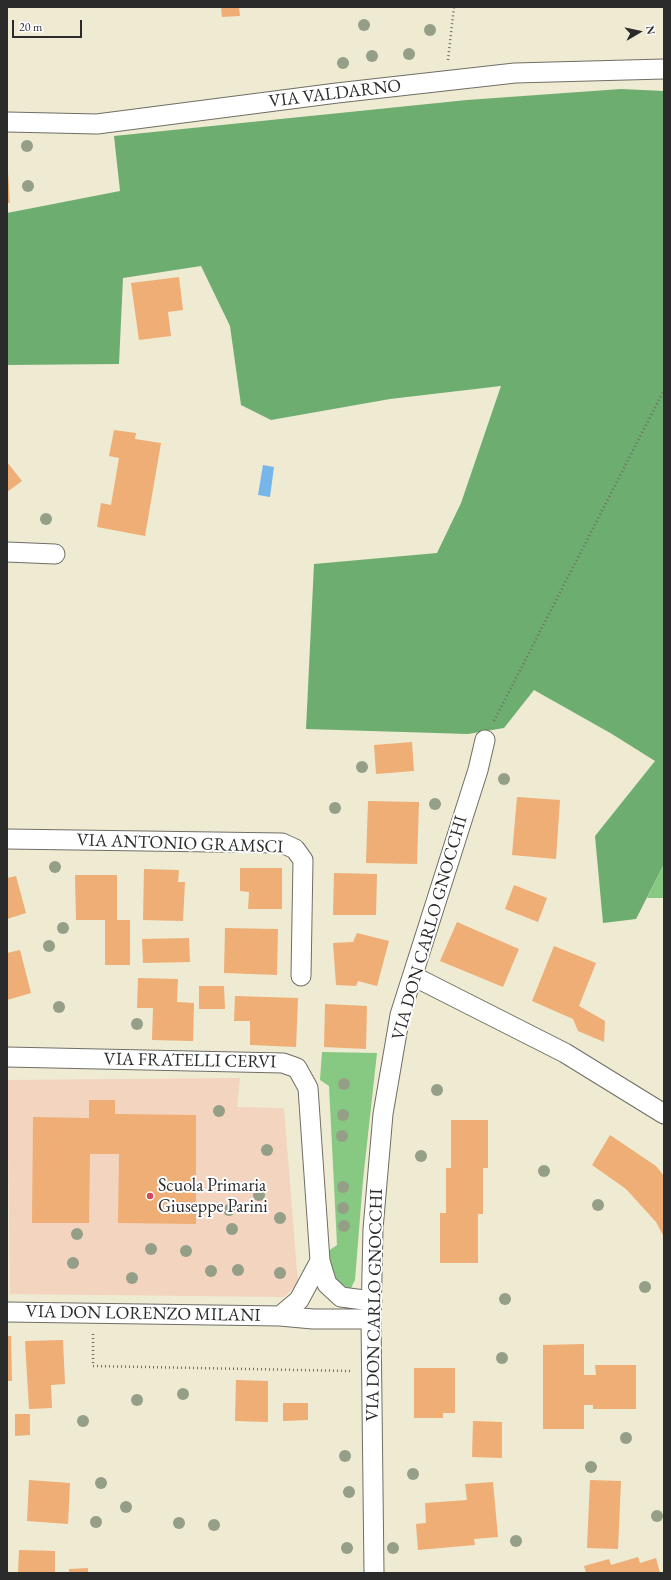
<!DOCTYPE html>
<style>
body{margin:0}
#map{position:relative;width:671px;height:1580px;overflow:hidden;background:#efead2;font-family:"EB Garamond",serif}
canvas{display:block}
.frame{position:absolute;inset:0;border:8px solid #2b2b2b;pointer-events:none}
.north{position:absolute;left:619px;top:12px;width:40px;height:40px;-webkit-text-stroke:3px #fff;paint-order:stroke;rotate:81deg;font-size:11px;font-weight:700;line-height:16px;text-align:center;color:#2b2b2b}
.north::after{content:'';display:block;margin:auto;width:14px;height:18px;background:#2b2b2b;clip-path:polygon(50% 0,100% 100%,50% 72%,0 100%)}
.scale{position:absolute;left:12px;top:20px;width:70px;height:18px;box-sizing:border-box;border:2px solid #2b2b2b;border-top:0;padding-left:5px;font-size:12px;line-height:14px;white-space:nowrap;color:#2b2b2b;-webkit-text-stroke:3px #fff;paint-order:stroke}
</style>
<div id="map">
<canvas width="671" height="1580"></canvas>
<div class="frame"></div>
<div class="north">N</div>
<div class="scale">20 m</div>
</div>
<script>
const g = document.querySelector('canvas').getContext('2d');
g.lineJoin = 'round';
function paint(path, color) {
  g.fillStyle = color;
  g.fill(path, 'evenodd');
}
function shape(rows) {
  const path = new Path2D();
  for (const r of rows) {
    path.moveTo(r[0], r[1]);
    for (let i = 2; i < r.length; i += 2) path.lineTo(r[i], r[i + 1]);
  }
  return path;
}
function strokePath(path, color, width, dash) {
  g.strokeStyle = color;
  g.lineWidth = width;
  g.lineCap = dash ? 'butt' : 'round';
  g.setLineDash(dash || []);
  g.stroke(path);
}
function label(font, color, halo, rows, align = 'center') {
  g.font = font + ' "EB Garamond",serif';
  g.lineWidth = 4;
  g.setLineDash([]);
  g.textBaseline = 'middle';
  g.strokeStyle = halo;
  g.fillStyle = color;
  for (const [text, x, y, turn = 0] of rows) {
    g.save();
    g.translate(x, y);
    g.rotate((+turn || 0) * Math.PI / 180);
    g.textAlign = isNaN(turn) ? turn : align;
    if (halo) g.strokeText(text, 0, 0);
    g.fillText(text, 0, 0);
    g.restore();
  }
}
paint(shape([
 [240,1078,237,1107,284,1108,298,1283,284,1297,10,1294,7,1080]
]), '#f3d4bf');
paint(shape([
 [664,864,664,898,647,898],
 [322,1052,377,1053,363,1180,355,1280,351,1288,338,1285,327,1252,337,1245,329,1086,320,1080]
]), '#87c982');
paint(shape([
 [621,89,664,91,664,864,636,919,603,923,595,836,655,761,612,734,534,690,504,728,468,734,306,729,314,564,437,553,461,503,501,386,390,399,271,420,241,405,230,326,201,266,123,278,119,364,7,365,7,213,120,191,114,136,467,100]
]), '#6dad70');
paint(shape([
 [263,465,274,467,270,497,258,495]
]), '#76b6ea');
paint(shape([
 [221,7,239,7,240,16,222,17],
 [7,171,8,171,10,203,7,203],
 [179,277,183,310,168,312,171,336,139,340,131,283],
 [114,430,136,433,135,439,161,443,145,536,97,527,101,503,111,505,119,458,109,456],
 [7,462,22,481,7,492],
 [412,742,414,771,376,774,374,745],
 [517,797,560,800,556,859,512,855],
 [368,801,419,802,417,864,366,863],
 [240,868,282,868,282,909,248,909,249,892,240,891],
 [144,869,179,870,178,882,185,882,183,921,143,920],
 [334,873,377,874,376,915,333,915],
 [75,875,117,875,117,920,130,920,130,965,105,965,105,920,76,920],
 [16,876,26,913,7,919,7,878],
 [514,885,547,898,538,922,505,909],
 [457,922,519,949,503,987,440,961],
 [225,928,278,929,277,975,224,973],
 [357,933,389,941,377,986,358,981,356,986,336,985,333,943,353,942],
 [189,938,190,962,143,963,142,939],
 [554,946,596,963,579,1006,605,1021,604,1042,578,1031,573,1019,532,1001],
 [20,950,31,993,7,1000,7,953],
 [138,978,178,979,177,1002,194,1003,193,1041,152,1040,153,1008,137,1008],
 [199,986,224,986,225,1009,199,1009],
 [235,996,298,998,296,1047,250,1045,250,1021,234,1021],
 [325,1004,367,1006,366,1049,324,1047],
 [89,1100,115,1100,115,1114,196,1115,196,1224,118,1223,119,1154,90,1154,89,1223,32,1223,33,1117,89,1118],
 [451,1120,488,1120,488,1168,483,1168,483,1214,478,1214,478,1263,440,1263,440,1213,446,1213,446,1168,451,1168],
 [610,1135,656,1166,664,1176,664,1237,656,1222,626,1189,592,1165],
 [7,1336,11,1336,12,1381,7,1381],
 [63,1340,65,1384,51,1385,52,1408,29,1409,25,1341],
 [584,1344,584,1375,596,1375,595,1365,636,1365,636,1409,593,1409,593,1405,584,1405,584,1429,543,1429,543,1345],
 [414,1368,455,1368,455,1413,443,1413,443,1418,414,1418],
 [236,1380,268,1381,268,1422,235,1421],
 [283,1403,308,1403,308,1420,283,1421],
 [15,1414,30,1414,30,1435,15,1436],
 [473,1421,502,1422,502,1458,472,1457],
 [29,1480,70,1483,68,1524,27,1521],
 [590,1480,621,1481,618,1549,587,1548],
 [493,1482,498,1537,474,1539,475,1545,418,1550,416,1524,426,1523,425,1503,467,1500,465,1484],
 [19,1550,55,1551,55,1573,18,1573],
 [638,1557,640,1563,656,1558,660,1573,586,1573,584,1566,609,1559,611,1565],
 [88,1568,88,1573,69,1573,69,1569]
]), '#eeae75');
const street = shape([
 [7,122,97,124,337,93,515,73,664,69],
 [7,552,55,554],
 [7,839,282,843,295,849,303,860,301,976],
 [413,976,565,1053,664,1114],
 [7,1057,283,1063,297,1068,308,1088,320,1261,327,1284,341,1297,372,1301],
 [7,1312,280,1316,313,1319,371,1319],
 [280,1316,299,1300,320,1261],
 [374,1573,371,1319,373,1229,383,1114,400,1015,478,770,485,740]
]);
strokePath(street, '#706e65', 21);
strokePath(shape([
 [448,60,454,7],
 [494,721,664,390],
 [93,1334,93,1366,351,1371]
]), '#706e65', 2.5, [1, 3]);
strokePath(street, '#fff', 19);
g.fillStyle = '#959f87';
for (const [x, y] of [
 [364,25],
 [430,30],
 [409,54],
 [372,56],
 [343,63],
 [27,146],
 [28,186],
 [46,519],
 [362,767],
 [504,779],
 [435,804],
 [335,808],
 [55,867],
 [63,928],
 [49,946],
 [59,1007],
 [137,1024],
 [344,1084],
 [437,1090],
 [219,1111],
 [343,1115],
 [342,1136],
 [267,1150],
 [421,1156],
 [544,1171],
 [343,1187],
 [259,1195],
 [598,1205],
 [343,1208],
 [229,1210],
 [280,1218],
 [344,1226],
 [232,1229],
 [77,1234],
 [151,1249],
 [186,1251],
 [73,1263],
 [238,1270],
 [211,1271],
 [280,1273],
 [132,1278],
 [645,1287],
 [505,1299],
 [502,1358],
 [183,1394],
 [137,1400],
 [83,1421],
 [626,1438],
 [345,1456],
 [591,1467],
 [413,1474],
 [101,1483],
 [349,1492],
 [126,1507],
 [657,1516],
 [96,1522],
 [179,1523],
 [214,1525],
 [516,1541],
 [347,1548],
 [393,1548]
]) {
  g.beginPath();
  g.arc(x, y, 6, 0, 2 * Math.PI);
  g.fill();
}
for (const [x, y, r, color] of [
 [150,1196,4,"#d1495b"]
]) {
  const dot = new Path2D();
  dot.arc(x, y, r, 0, 2 * Math.PI);
  g.fillStyle = color;
  g.fill(dot);
  strokePath(dot, '#fff', 1.5);
}
label('18px', '#2b2b2b', '#fff', [
 ["VIA VALDARNO",335,94,-7],
 ["VIA ANTONIO GRAMSCI",180,844,2],
 ["VIA DON CARLO GNOCCHI",430,928,-74],
 ["VIA FRATELLI CERVI",190,1061,1],
 ["VIA DON CARLO GNOCCHI",375,1305,-89],
 ["VIA DON LORENZO MILANI",143,1314,1]
]);
label('18px', '#2b2b2b', '#fff', [
 ["Scuola Primaria",158,1186],
 ["Giuseppe Parini",158,1207]
], 'left');
</script>
